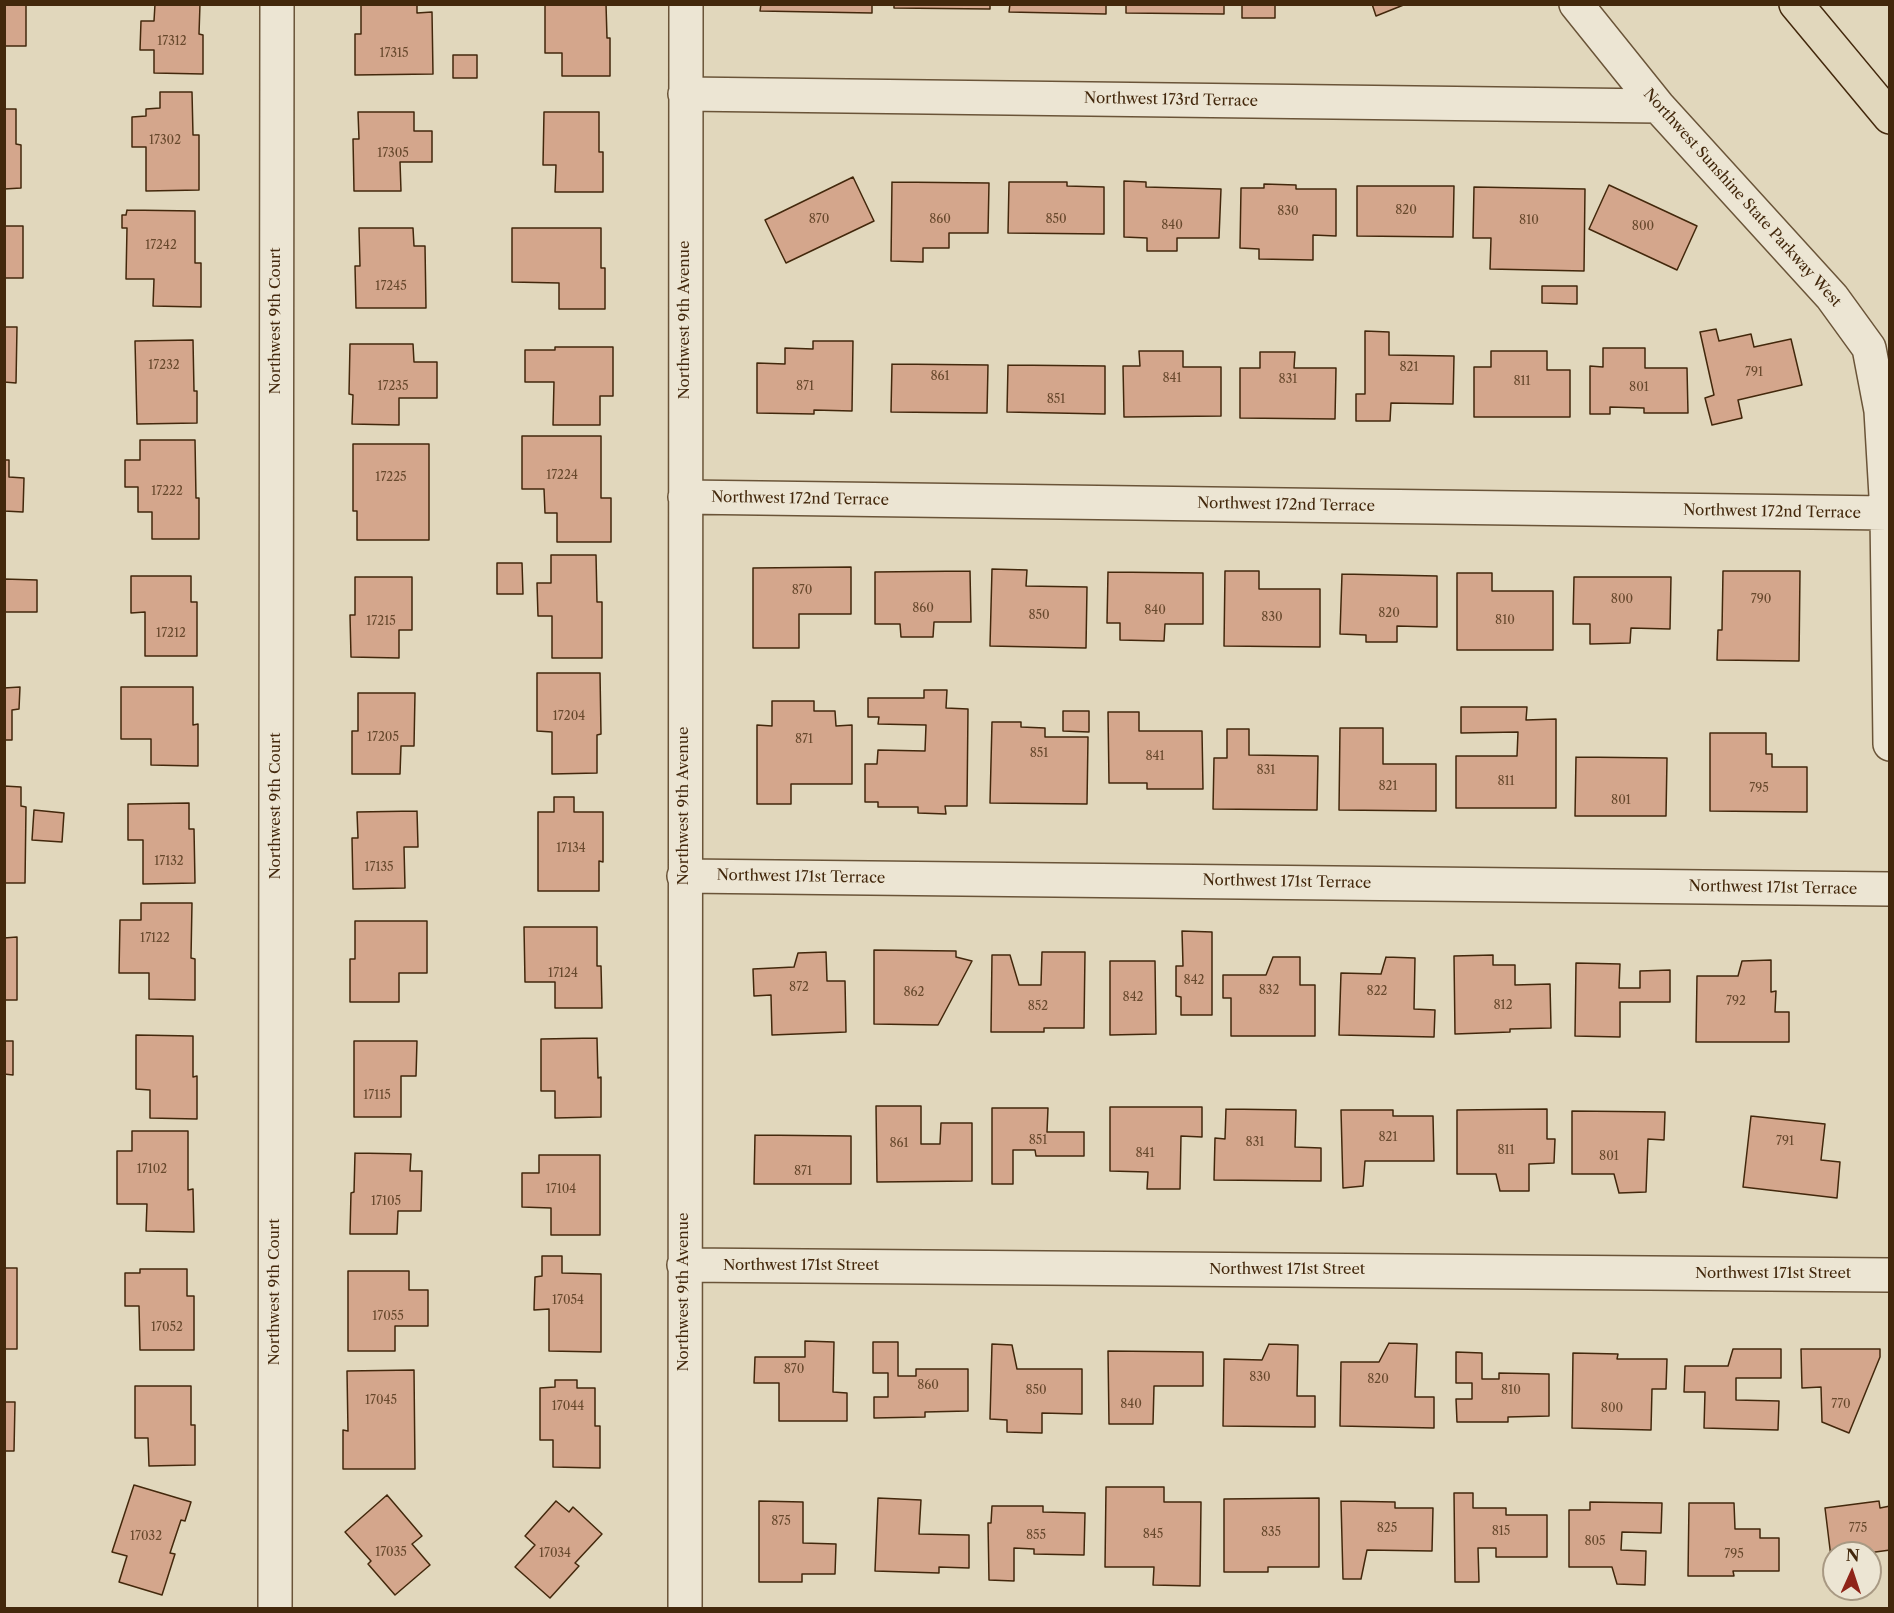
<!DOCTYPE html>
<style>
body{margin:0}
#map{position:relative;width:1894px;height:1613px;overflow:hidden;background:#e1d7bc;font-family:"Libre Caslon Text",serif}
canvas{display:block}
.frame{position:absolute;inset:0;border:6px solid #43280c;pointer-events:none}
.north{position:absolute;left:1822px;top:1541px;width:60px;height:60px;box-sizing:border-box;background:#ece5d3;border:2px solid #a89983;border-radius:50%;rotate:3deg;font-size:16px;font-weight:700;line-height:24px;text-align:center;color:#43280c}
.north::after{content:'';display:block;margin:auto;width:21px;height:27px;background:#8f2418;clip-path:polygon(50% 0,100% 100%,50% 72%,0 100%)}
</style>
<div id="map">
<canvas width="1894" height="1613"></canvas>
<div class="frame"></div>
<div class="north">N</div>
</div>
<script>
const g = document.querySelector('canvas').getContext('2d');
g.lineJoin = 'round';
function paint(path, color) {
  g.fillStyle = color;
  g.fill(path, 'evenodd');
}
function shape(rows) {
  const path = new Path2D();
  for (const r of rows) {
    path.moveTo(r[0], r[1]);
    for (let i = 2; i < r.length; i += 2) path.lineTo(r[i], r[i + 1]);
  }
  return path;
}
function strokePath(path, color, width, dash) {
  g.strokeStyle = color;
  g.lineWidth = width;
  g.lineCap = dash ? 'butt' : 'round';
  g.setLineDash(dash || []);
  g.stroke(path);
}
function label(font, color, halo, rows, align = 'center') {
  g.font = font + ' "Libre Caslon Text",serif';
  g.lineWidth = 6;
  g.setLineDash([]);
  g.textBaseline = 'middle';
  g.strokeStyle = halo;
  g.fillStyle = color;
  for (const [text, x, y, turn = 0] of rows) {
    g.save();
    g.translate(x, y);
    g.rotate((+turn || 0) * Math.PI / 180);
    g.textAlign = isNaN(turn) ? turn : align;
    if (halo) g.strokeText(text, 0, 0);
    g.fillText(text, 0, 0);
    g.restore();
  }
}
const building = shape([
 [4,4,26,4,26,46,4,46,4,4],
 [155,4,200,4,199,34,203,35,203,74,154,73,154,50,140,50,141,21,154,21,155,4],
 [361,4,417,4,417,13,432,12,433,74,355,75,355,34,361,34,361,4],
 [545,4,606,4,607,38,610,38,610,76,562,76,562,53,545,53,545,4],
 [761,4,872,4,872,13,760,11,761,4],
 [894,4,990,4,990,9,894,8,894,4],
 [1010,4,1106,4,1106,14,1009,12,1010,4],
 [1126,4,1224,4,1224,14,1126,13,1126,4],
 [1242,4,1275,4,1275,18,1242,18,1242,4],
 [1372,4,1406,4,1376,16,1372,4],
 [453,55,477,55,477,78,453,78,453,55],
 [160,92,192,92,193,135,199,135,199,190,146,191,146,147,132,147,132,117,146,116,146,109,160,108,160,92],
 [4,109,16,109,16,144,21,145,21,188,4,189,4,109],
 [358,112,414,112,414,131,432,131,432,162,400,162,401,191,354,191,353,139,359,139,358,112],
 [544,112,599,112,599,152,603,152,603,192,555,192,556,165,543,165,544,112],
 [853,177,874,221,786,263,765,220,853,177],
 [1124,181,1146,182,1146,187,1221,189,1219,238,1177,238,1177,251,1147,251,1147,238,1124,237,1124,181],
 [892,182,989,183,988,233,949,233,949,248,923,248,923,262,891,261,892,182],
 [1009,182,1067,182,1067,186,1104,187,1104,234,1008,233,1009,182],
 [1264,184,1296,185,1296,189,1336,189,1336,236,1313,235,1313,260,1259,259,1259,249,1240,248,1241,188,1264,188,1264,184],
 [1609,185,1697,226,1677,270,1589,229,1609,185],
 [1357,186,1454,186,1453,237,1357,236,1357,186],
 [1474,187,1585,189,1584,271,1490,269,1491,238,1473,238,1474,187],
 [127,210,195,211,195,263,201,263,201,307,153,306,154,279,126,279,127,228,122,228,122,215,126,215,127,210],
 [4,226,23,226,23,278,4,278,4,226],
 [359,228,413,228,414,246,425,246,426,308,356,308,355,266,360,266,359,228],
 [512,228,601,228,601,268,605,268,605,309,559,309,559,283,512,282,512,228],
 [1542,286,1577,286,1577,304,1542,303,1542,286],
 [4,327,17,327,16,383,4,382,4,327],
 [1716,329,1719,341,1751,334,1754,347,1791,339,1802,385,1738,400,1742,418,1712,425,1705,398,1714,395,1700,332,1716,329],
 [1365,331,1389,332,1389,355,1454,356,1453,404,1391,403,1390,421,1356,421,1356,394,1365,394,1365,331],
 [193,340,194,391,197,391,197,423,137,424,135,341,193,340],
 [813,341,853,341,852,411,814,410,814,414,757,413,757,363,785,364,785,348,813,349,813,341],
 [350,344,413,344,414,362,437,362,437,398,399,398,399,425,352,424,353,395,349,394,350,344],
 [555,347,613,347,613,396,600,396,600,425,553,425,554,382,525,382,525,350,555,350,555,347],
 [1603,348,1645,348,1645,368,1687,368,1688,413,1644,413,1644,408,1610,407,1610,414,1590,414,1590,366,1603,367,1603,348],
 [1139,351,1183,351,1183,367,1221,367,1221,416,1124,417,1123,366,1140,366,1139,351],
 [1491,351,1547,351,1547,370,1570,370,1570,417,1474,417,1474,367,1491,367,1491,351],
 [1260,352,1295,352,1294,368,1336,368,1335,419,1240,418,1240,368,1260,368,1260,352],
 [892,364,988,365,987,413,891,412,892,364],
 [1008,365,1105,366,1105,414,1007,412,1008,365],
 [522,436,601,436,601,498,611,498,611,542,557,542,557,513,545,513,544,489,522,489,522,436],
 [140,440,195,440,196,498,199,498,199,539,152,539,152,512,138,512,138,487,125,487,125,460,140,460,140,440],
 [353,444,429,444,429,540,357,540,357,511,353,511,353,444],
 [4,460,9,460,9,477,24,478,23,512,4,511,4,460],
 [551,555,596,555,597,602,602,602,602,658,552,658,552,616,538,616,537,583,551,583,551,555],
 [497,563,522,563,523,594,497,594,497,563],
 [851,567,851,614,799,614,799,648,753,648,753,568,851,567],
 [992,569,1027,570,1026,586,1087,587,1086,648,990,646,992,569],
 [970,571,971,622,934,622,933,637,901,637,900,624,875,624,875,572,970,571],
 [1225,571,1259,571,1259,589,1320,589,1320,647,1224,646,1225,571],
 [1723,571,1800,571,1799,661,1717,660,1718,630,1722,630,1723,571],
 [1108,572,1203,573,1203,624,1165,624,1164,641,1120,640,1120,623,1107,623,1108,572],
 [1457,573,1492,573,1492,591,1553,591,1553,650,1457,650,1457,573],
 [1342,574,1437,576,1437,627,1397,626,1397,642,1366,642,1366,635,1340,634,1342,574],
 [131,576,191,576,191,602,197,602,197,656,145,656,145,612,131,613,131,576],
 [355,577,412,577,412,630,399,630,399,658,351,657,350,615,355,615,355,577],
 [1574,577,1671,577,1670,629,1631,628,1630,643,1590,644,1590,624,1573,624,1574,577],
 [4,579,37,580,37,612,4,612,4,579],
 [537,673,600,673,601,734,597,735,597,773,552,774,552,732,537,731,537,673],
 [20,687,19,709,12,710,12,740,4,740,4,688,20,687],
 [121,687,193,687,193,725,198,724,198,766,151,765,151,739,121,739,121,687],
 [924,690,947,690,946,708,968,709,967,806,945,806,946,814,918,813,918,807,878,807,878,802,865,802,865,764,877,764,878,750,925,751,926,725,878,724,879,717,868,717,868,698,924,698,924,690],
 [358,693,415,693,414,746,401,746,400,774,352,774,352,731,358,731,358,693],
 [772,701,814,701,814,711,835,711,836,726,852,725,852,784,791,784,791,804,757,804,757,725,772,726,772,701],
 [1461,707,1527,707,1526,720,1556,719,1556,808,1456,808,1456,756,1517,756,1518,732,1461,733,1461,707],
 [1063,711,1089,711,1089,732,1063,731,1063,711],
 [1108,712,1139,712,1139,731,1202,731,1203,789,1147,789,1147,783,1109,783,1108,712],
 [992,722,1021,722,1021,727,1045,728,1045,737,1088,737,1087,804,990,803,992,722],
 [1340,728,1383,728,1383,764,1436,764,1436,811,1339,810,1340,728],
 [1227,729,1249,729,1249,755,1318,756,1317,810,1213,809,1214,758,1227,758,1227,729],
 [1710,733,1766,733,1766,754,1772,754,1772,767,1807,767,1807,812,1710,811,1710,733],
 [1576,757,1667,758,1666,816,1575,816,1576,757],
 [4,786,21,787,21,806,26,807,25,883,4,883,4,786],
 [554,797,574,797,574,812,603,812,603,862,599,861,599,891,538,891,538,812,554,812,554,797],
 [189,803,189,829,194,829,195,883,143,884,143,840,128,840,128,804,189,803],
 [34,810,64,813,62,842,32,840,34,810],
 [417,811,418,847,404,847,405,888,353,889,352,838,358,838,357,812,417,811],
 [141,903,192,903,191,958,195,959,195,1000,149,999,149,973,119,973,120,920,141,920,141,903],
 [355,921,427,921,427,973,399,973,399,1002,350,1002,350,959,355,959,355,921],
 [524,927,597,927,597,966,601,966,602,1008,555,1008,555,982,525,982,524,927],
 [1182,931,1212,932,1212,1015,1181,1015,1181,997,1176,996,1176,966,1183,966,1182,931],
 [17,937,17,1000,4,1000,4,938,17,937],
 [874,950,956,951,956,957,972,961,938,1025,874,1024,874,950],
 [826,952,827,981,845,981,846,1032,772,1035,771,995,754,996,753,969,794,967,798,953,826,952],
 [1042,952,1085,952,1084,1028,1044,1028,1044,1032,991,1032,992,955,1010,955,1019,985,1041,985,1042,952],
 [1493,955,1493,965,1515,965,1515,985,1550,984,1551,1028,1510,1029,1510,1032,1455,1034,1454,956,1493,955],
 [1273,957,1300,957,1300,985,1315,985,1315,1036,1231,1036,1231,998,1223,998,1223,975,1266,975,1273,957],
 [1386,957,1415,958,1414,1009,1435,1010,1434,1037,1339,1035,1341,973,1381,974,1386,957],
 [1771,960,1771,992,1776,991,1775,1012,1789,1012,1789,1042,1696,1042,1697,976,1738,976,1742,961,1771,960],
 [1110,961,1155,961,1156,1034,1110,1035,1110,961],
 [1576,963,1620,964,1619,988,1640,988,1640,971,1670,970,1670,1002,1620,1002,1620,1037,1575,1036,1576,963],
 [136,1035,193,1036,193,1077,197,1076,197,1119,150,1118,150,1090,136,1089,136,1035],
 [597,1038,598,1078,601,1077,601,1117,555,1118,555,1091,541,1091,541,1039,597,1038],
 [4,1041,13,1041,13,1075,4,1074,4,1041],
 [354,1041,417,1041,416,1076,401,1076,401,1117,354,1117,354,1041],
 [876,1106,921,1106,921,1144,940,1144,941,1123,972,1123,972,1181,877,1182,876,1106],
 [1110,1107,1202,1107,1202,1137,1181,1136,1180,1189,1147,1189,1148,1172,1110,1171,1110,1107],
 [992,1108,1048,1108,1047,1132,1084,1132,1084,1156,1036,1156,1035,1150,1013,1150,1013,1184,992,1184,992,1108],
 [1226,1109,1296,1110,1295,1147,1321,1148,1321,1181,1214,1180,1215,1138,1225,1139,1226,1109],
 [1547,1109,1547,1139,1555,1139,1554,1163,1529,1164,1529,1191,1500,1191,1496,1174,1457,1174,1457,1110,1547,1109],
 [1341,1110,1393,1110,1393,1116,1433,1116,1434,1161,1365,1161,1363,1186,1343,1188,1341,1110],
 [1572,1111,1665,1112,1664,1140,1648,1139,1646,1192,1619,1193,1614,1174,1572,1174,1572,1111],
 [1751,1116,1825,1124,1821,1160,1840,1162,1837,1198,1743,1187,1751,1116],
 [132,1131,188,1131,188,1190,193,1189,194,1232,146,1231,147,1204,117,1204,117,1151,132,1151,132,1131],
 [755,1135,851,1136,851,1184,754,1184,755,1135],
 [355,1153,411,1154,410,1171,422,1171,421,1211,398,1211,397,1234,350,1234,351,1193,354,1192,355,1153],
 [539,1155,600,1155,600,1235,551,1235,551,1208,522,1207,522,1173,539,1173,539,1155],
 [542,1256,562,1256,562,1273,601,1274,601,1352,549,1351,549,1309,534,1310,535,1277,542,1276,542,1256],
 [4,1268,17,1268,17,1349,4,1349,4,1268],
 [140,1269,187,1269,187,1296,194,1296,194,1350,140,1350,139,1306,125,1306,125,1273,140,1273,140,1269],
 [348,1271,409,1271,409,1290,428,1290,428,1326,395,1326,395,1351,348,1351,348,1271],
 [805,1341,834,1342,833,1392,847,1393,847,1421,779,1421,779,1383,754,1383,755,1357,805,1357,805,1341],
 [873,1342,898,1342,898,1376,916,1376,916,1369,968,1369,968,1411,925,1412,925,1417,874,1418,874,1397,888,1397,888,1373,873,1373,873,1342],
 [1389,1343,1417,1344,1415,1397,1434,1397,1434,1428,1340,1426,1341,1362,1379,1362,1389,1343],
 [992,1344,1012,1345,1017,1369,1082,1369,1082,1414,1042,1413,1042,1433,1007,1432,1007,1420,990,1419,992,1344],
 [1269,1344,1298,1345,1297,1396,1315,1396,1315,1427,1223,1426,1224,1359,1262,1360,1269,1344],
 [1733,1349,1781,1349,1781,1378,1736,1378,1736,1400,1779,1401,1778,1430,1704,1428,1705,1392,1684,1392,1685,1366,1728,1366,1733,1349],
 [1801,1349,1880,1349,1880,1357,1849,1433,1822,1422,1821,1387,1802,1388,1801,1349],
 [1108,1351,1203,1352,1203,1386,1154,1386,1153,1424,1109,1424,1108,1351],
 [1456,1352,1482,1353,1482,1379,1499,1379,1499,1373,1549,1374,1549,1416,1508,1417,1508,1422,1457,1422,1456,1399,1472,1399,1472,1383,1456,1383,1456,1352],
 [1573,1353,1618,1354,1617,1359,1667,1359,1666,1389,1652,1389,1651,1430,1572,1428,1573,1353],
 [414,1370,415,1469,343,1469,343,1430,348,1431,347,1371,414,1370],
 [555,1380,577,1380,577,1388,595,1388,595,1426,600,1426,600,1468,553,1467,553,1440,540,1440,540,1388,555,1387,555,1380],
 [135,1386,191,1386,191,1425,195,1425,195,1465,149,1466,148,1438,135,1438,135,1386],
 [4,1402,15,1402,14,1451,4,1451,4,1402],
 [134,1485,191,1502,185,1521,181,1520,170,1553,175,1554,162,1595,119,1582,127,1556,112,1552,134,1485],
 [1106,1487,1164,1487,1164,1502,1201,1502,1200,1586,1153,1585,1154,1567,1105,1567,1106,1487],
 [1454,1493,1473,1493,1473,1508,1506,1508,1506,1515,1547,1515,1547,1557,1496,1557,1496,1548,1478,1548,1479,1582,1455,1582,1454,1493],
 [387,1495,422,1536,412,1544,430,1565,395,1595,368,1564,371,1561,345,1532,387,1495],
 [878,1498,921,1500,919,1534,969,1535,969,1568,939,1567,939,1573,875,1571,878,1498],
 [1319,1498,1319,1567,1268,1567,1268,1572,1224,1572,1224,1499,1319,1498],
 [556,1501,569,1512,573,1507,602,1534,575,1563,579,1566,550,1598,515,1567,535,1545,525,1536,556,1501],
 [759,1501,803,1502,803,1543,836,1544,835,1574,802,1574,802,1582,759,1582,759,1501],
 [1341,1501,1395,1502,1395,1508,1433,1508,1432,1551,1367,1550,1361,1579,1343,1579,1341,1501],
 [1879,1501,1880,1508,1890,1506,1890,1550,1868,1553,1834,1553,1834,1582,1825,1508,1879,1501],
 [1590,1502,1662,1503,1661,1533,1622,1532,1621,1550,1646,1551,1645,1585,1617,1584,1612,1567,1569,1567,1569,1510,1590,1510,1590,1502],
 [1689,1503,1734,1503,1735,1529,1760,1529,1760,1538,1779,1538,1779,1571,1733,1571,1734,1576,1688,1576,1689,1503],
 [992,1506,1043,1506,1043,1512,1085,1513,1084,1555,1034,1554,1034,1549,1014,1548,1014,1581,989,1580,988,1523,991,1523,992,1506]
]);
paint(building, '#d4a68c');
strokePath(building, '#43280c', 1.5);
const minor = shape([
 [1576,4,1658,106,1832,297,1869,348,1881,411,1887,513,1890,744],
 [685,94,1658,106],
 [685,497,1887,513],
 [684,876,1890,889],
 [684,1265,1890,1275],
 [275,1608,277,4],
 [685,1608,686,4]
]);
const highway = shape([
 [1796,4,1890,117]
]);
strokePath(minor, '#6a5438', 36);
strokePath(highway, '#43280c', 36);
strokePath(minor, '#ece5d3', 33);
strokePath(highway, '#e1d7bc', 33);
label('12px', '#67482c', null, [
 ["17312",172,42],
 ["17315",394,54],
 ["17302",165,141],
 ["17305",393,154],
 ["820",1406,211],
 ["830",1288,212],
 ["870",819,220],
 ["860",940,220],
 ["850",1056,220],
 ["810",1529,221],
 ["840",1172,226],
 ["800",1643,227],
 ["17242",161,246],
 ["17245",391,287],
 ["17232",164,366],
 ["821",1409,368],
 ["791",1754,373],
 ["861",940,377],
 ["841",1172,379],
 ["831",1288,380],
 ["811",1522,382],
 ["17235",393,387],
 ["871",805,387],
 ["801",1639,388],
 ["851",1056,400],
 ["17224",562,476],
 ["17225",391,478],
 ["17222",167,492],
 ["870",802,591],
 ["800",1622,600],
 ["790",1761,600],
 ["860",923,609],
 ["840",1155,611],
 ["820",1389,614],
 ["850",1039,616],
 ["830",1272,618],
 ["810",1505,621],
 ["17215",381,622],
 ["17212",171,634],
 ["17204",569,717],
 ["17205",383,738],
 ["871",804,740],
 ["851",1039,754],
 ["841",1155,757],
 ["831",1266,771],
 ["811",1506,782],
 ["821",1388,787],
 ["795",1759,789],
 ["801",1621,801],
 ["17134",571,849],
 ["17132",169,862],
 ["17135",379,868],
 ["17122",155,939],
 ["17124",563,974],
 ["842",1194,981],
 ["872",799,988],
 ["832",1269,991],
 ["822",1377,992],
 ["862",914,993],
 ["842",1133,998],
 ["792",1736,1002],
 ["812",1503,1006],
 ["852",1038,1007],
 ["17115",377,1096],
 ["821",1388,1138],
 ["851",1038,1141],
 ["791",1785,1142],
 ["831",1255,1143],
 ["861",899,1144],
 ["811",1506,1151],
 ["841",1145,1154],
 ["801",1609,1157],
 ["17102",152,1170],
 ["871",803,1172],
 ["17104",561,1190],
 ["17105",386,1202],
 ["17054",568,1301],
 ["17055",388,1317],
 ["17052",167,1328],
 ["870",794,1370],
 ["830",1260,1378],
 ["820",1378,1380],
 ["860",928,1386],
 ["850",1036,1391],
 ["810",1511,1391],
 ["17045",381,1401],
 ["840",1131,1405],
 ["770",1841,1405],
 ["17044",568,1407],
 ["800",1612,1409],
 ["875",781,1522],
 ["825",1387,1529],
 ["775",1858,1529],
 ["815",1501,1532],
 ["835",1271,1533],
 ["845",1153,1535],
 ["855",1036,1536],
 ["17032",146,1537],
 ["805",1595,1542],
 ["17035",391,1553],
 ["17034",555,1554],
 ["795",1734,1555]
]);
label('15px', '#43280c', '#ece5d3', [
 ["Northwest 173rd Terrace",1171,100,1],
 ["Northwest Sunshine State Parkway West",1742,198,48],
 ["Northwest 9th Avenue",685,320,-90],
 ["Northwest 9th Court",276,321,-90],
 ["Northwest 172nd Terrace",800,499,1],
 ["Northwest 172nd Terrace",1286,505,1],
 ["Northwest 172nd Terrace",1772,512,1],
 ["Northwest 9th Court",276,806,-90],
 ["Northwest 9th Avenue",684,806,-90],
 ["Northwest 171st Terrace",801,877,1],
 ["Northwest 171st Terrace",1287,882,1],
 ["Northwest 171st Terrace",1773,888,1],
 ["Northwest 171st Street",801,1266],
 ["Northwest 171st Street",1287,1270],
 ["Northwest 171st Street",1773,1274],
 ["Northwest 9th Court",275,1292,-90],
 ["Northwest 9th Avenue",684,1292,-90]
]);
</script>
